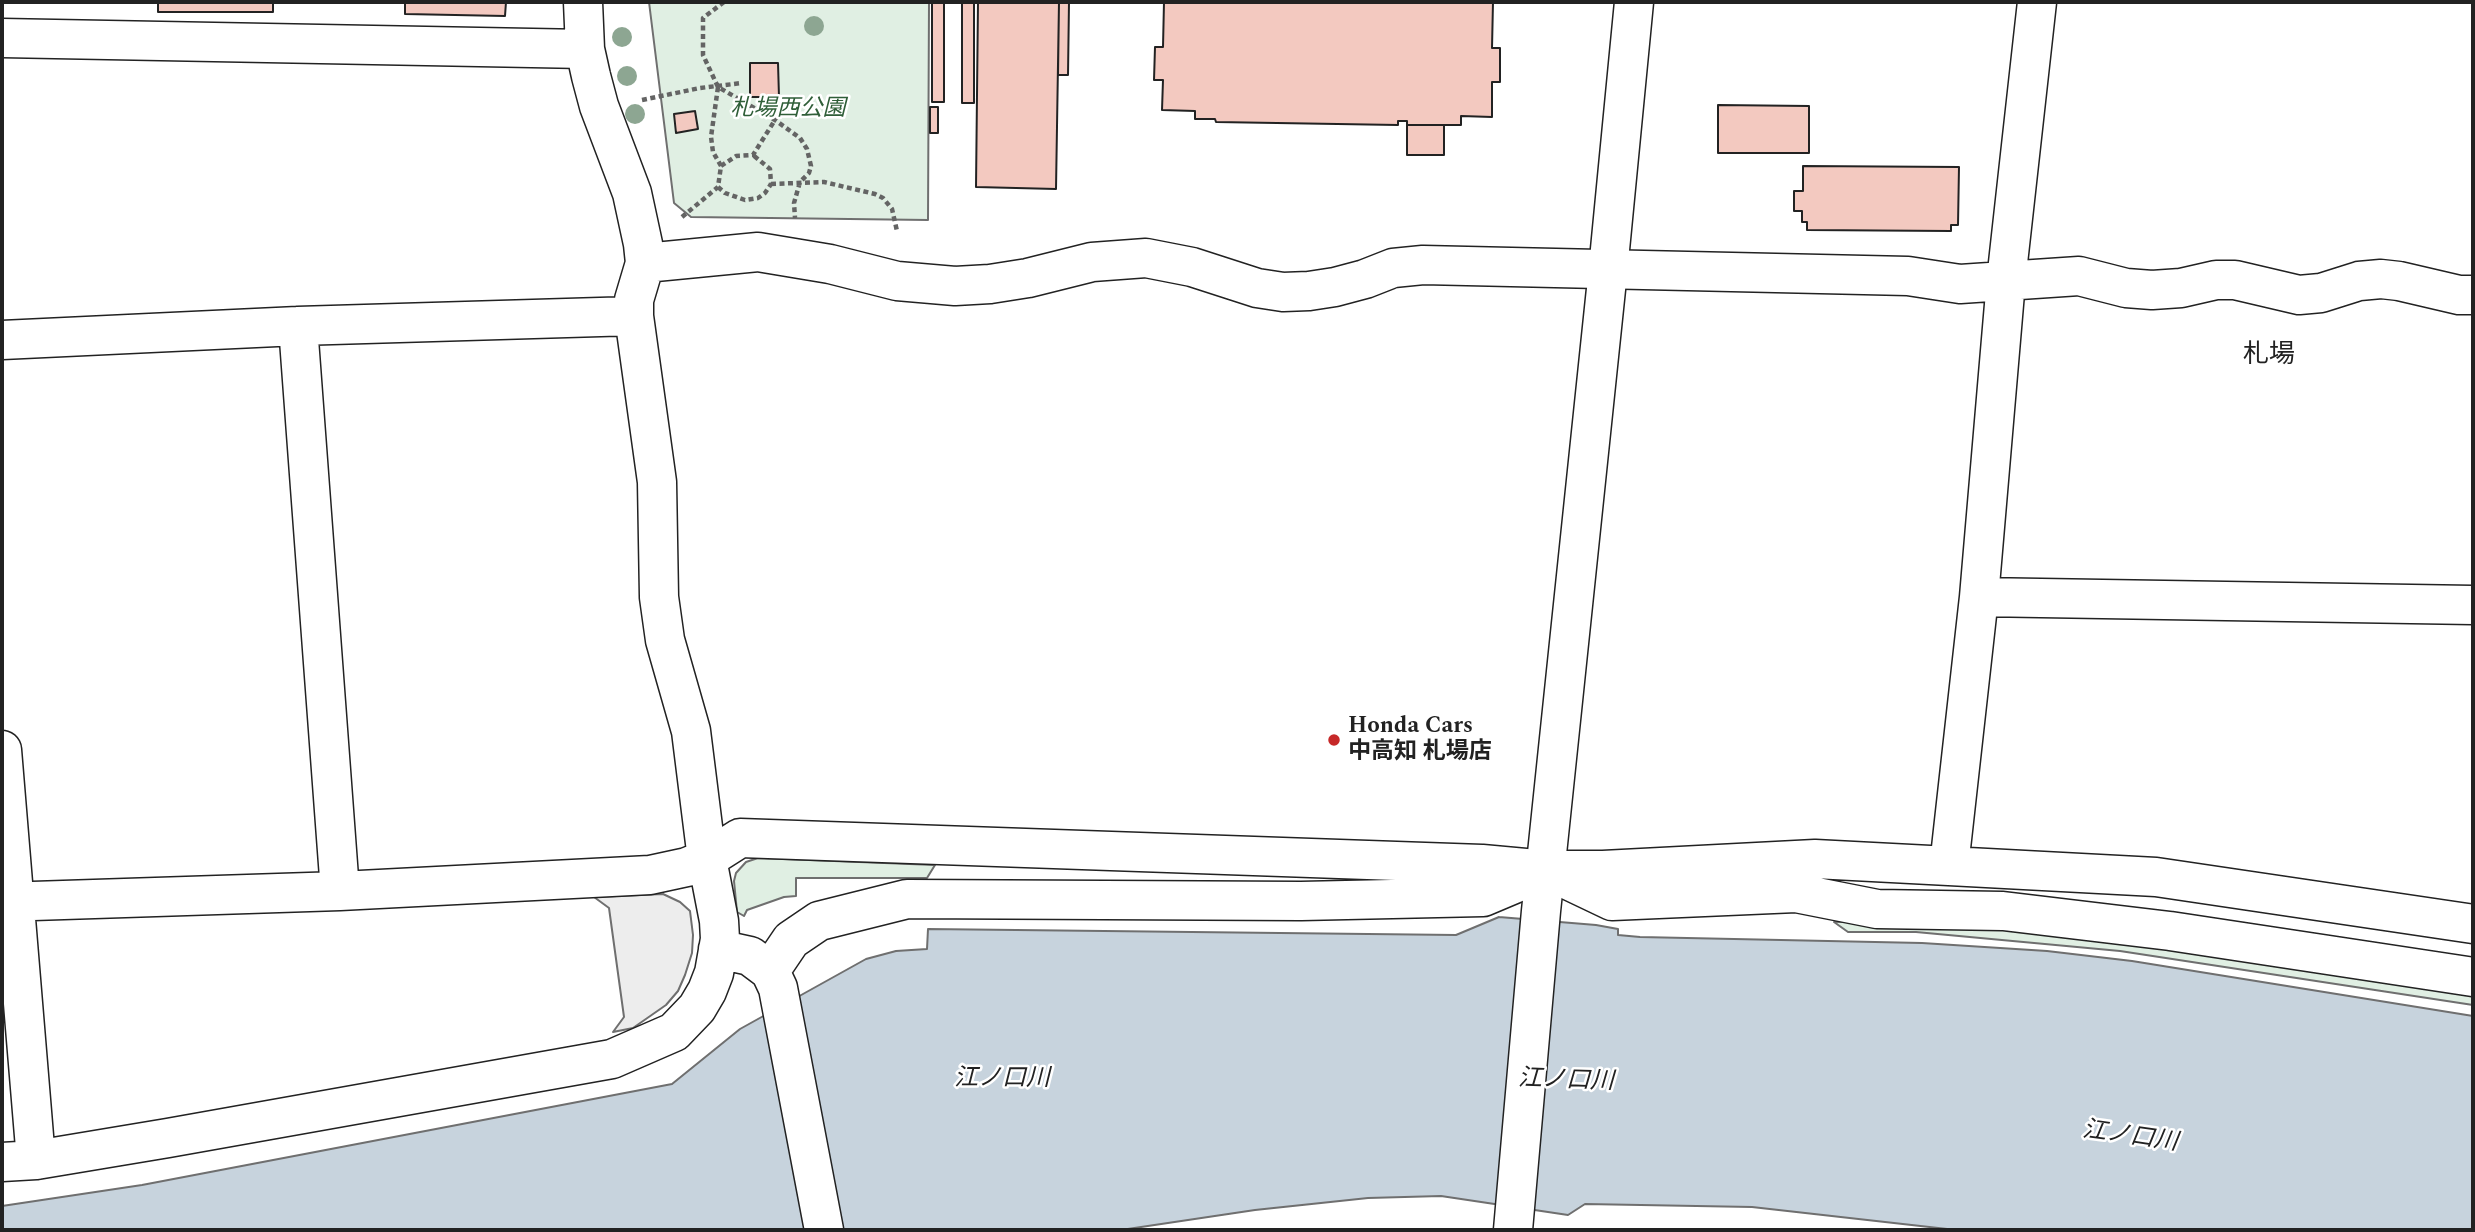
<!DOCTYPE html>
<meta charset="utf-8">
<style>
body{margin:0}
#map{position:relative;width:2475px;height:1232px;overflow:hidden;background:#fff;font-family:Spectral,serif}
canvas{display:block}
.frame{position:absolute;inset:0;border:4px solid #222;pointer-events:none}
</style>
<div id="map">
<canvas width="2475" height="1232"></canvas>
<div class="frame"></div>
</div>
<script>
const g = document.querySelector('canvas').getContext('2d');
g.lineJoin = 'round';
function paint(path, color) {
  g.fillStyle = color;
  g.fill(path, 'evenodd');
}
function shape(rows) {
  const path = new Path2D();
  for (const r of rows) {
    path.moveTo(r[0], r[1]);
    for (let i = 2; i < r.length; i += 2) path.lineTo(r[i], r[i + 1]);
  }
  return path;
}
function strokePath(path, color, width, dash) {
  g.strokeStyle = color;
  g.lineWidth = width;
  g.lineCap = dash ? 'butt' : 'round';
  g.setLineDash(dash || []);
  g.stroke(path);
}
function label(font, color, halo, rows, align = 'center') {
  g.font = font + ' Spectral,"Noto Sans JP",serif';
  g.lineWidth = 5;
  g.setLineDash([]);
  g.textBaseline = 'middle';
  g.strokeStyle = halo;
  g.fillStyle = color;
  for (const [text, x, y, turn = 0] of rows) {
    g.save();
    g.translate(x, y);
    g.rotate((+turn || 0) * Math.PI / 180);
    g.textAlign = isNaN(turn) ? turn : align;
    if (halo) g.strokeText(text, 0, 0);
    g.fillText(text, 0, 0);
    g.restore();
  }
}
const green = shape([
 [649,2,929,2,928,220,691,217,674,203,649,2],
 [758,858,935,865,927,878,796,878,796,896,784,897,747,910,744,916,737,912,734,881,736,873,746,862,758,858],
 [1928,920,2005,921,2473,990,2473,1005,2120,951,1916,932,1848,932,1834,922,1928,920]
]);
paint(green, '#e0efe3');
strokePath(green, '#6f6f6f', 2);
const parking = shape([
 [663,894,680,902,690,911,693,935,692,953,685,975,678,991,666,1005,633,1028,613,1032,624,1017,609,908,594,897,663,894]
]);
paint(parking, '#ededed');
strokePath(parking, '#6f6f6f', 2);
const water = shape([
 [1499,917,1596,925,1618,929,1618,935,1640,937,1922,943,2047,951,2132,961,2473,1016,2473,1230,1956,1230,1752,1207,1585,1204,1568,1215,1441,1196,1368,1198,1255,1210,1121,1230,2,1230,2,1206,142,1185,672,1084,740,1029,866,959,896,951,927,949,928,929,1456,935,1499,917]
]);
paint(water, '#c7d3dd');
strokePath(water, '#6f6f6f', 2);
const building = shape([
 [158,2,273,2,273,12,158,12,158,2],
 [405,2,506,2,505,16,405,14,405,2],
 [932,2,944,2,944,102,932,102,932,2],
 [962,2,974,2,974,103,962,103,962,2],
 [978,2,1059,2,1056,189,976,187,978,2],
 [1059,2,1069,2,1068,75,1058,75,1059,2],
 [1164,2,1493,2,1492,48,1500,48,1500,82,1492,82,1492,117,1461,116,1461,125,1407,125,1407,121,1398,121,1398,125,1216,122,1215,119,1195,119,1195,111,1162,110,1163,80,1154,80,1155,47,1163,47,1164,2],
 [750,63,778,63,779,97,750,97,750,63],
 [1718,105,1809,106,1809,153,1718,153,1718,105],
 [930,107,938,107,938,133,930,133,930,107],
 [695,111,698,129,676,133,674,114,695,111],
 [1407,125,1444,125,1444,155,1407,155,1407,125],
 [1803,166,1959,167,1958,225,1951,225,1951,231,1807,230,1807,222,1802,222,1802,211,1794,211,1794,191,1803,191,1803,166]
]);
paint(building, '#f3c9c0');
strokePath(building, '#222', 2);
const minor = shape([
 [2,38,585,49],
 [645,263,758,252,830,264,897,281,955,286,990,284,1028,278,1092,262,1146,258,1192,267,1257,288,1283,292,1309,291,1335,287,1365,279,1393,268,1423,265,1908,276,1960,284,2079,276,2126,288,2152,290,2181,288,2216,280,2235,280,2299,295,2321,293,2359,281,2381,279,2399,281,2459,295,2473,295],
 [298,326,340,891],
 [2,340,298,326,634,316],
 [1979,597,2473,605],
 [2,750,36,1160],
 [1949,866,1979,597,2006,281,2037,2],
 [2,902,340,891,650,875,687,867,707,859,740,838,1482,864,1547,870,1603,870,1815,859,1949,866,2156,877,2473,924],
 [718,949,750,956,770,971,778,988,824,1230],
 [770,971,791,940,819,921,907,899,1301,901,1483,897,1547,870,1612,901,1796,893,1877,909,2003,911,2170,931,2473,977],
 [2,1162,36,1160,168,1138,612,1059,674,1032,697,1008,707,991,714,973,720,939,719,921,707,859,691,731,665,640,659,597,657,482,634,316,634,300,645,263,643,244,632,193,599,106,591,76,585,49,583,2]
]);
const tertiary = shape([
 [1513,1230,1541,911,1608,270,1634,2]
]);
strokePath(minor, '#222', 41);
strokePath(tertiary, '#222', 41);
strokePath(shape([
 [724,2,703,18,703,55,718,87,775,120,800,138,807,149,811,166,809,173,800,182,794,203,795,218],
 [642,100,700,88,742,83],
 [721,166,736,156,753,155,775,120],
 [771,184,824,182,875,194,883,198,892,209,897,231],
 [718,187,725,193,745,200,758,198,765,193,771,184,770,169,753,155],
 [682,217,718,187,721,166,713,152,711,137,718,87]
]), '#646464', 4.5, [5, 3.5]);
strokePath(minor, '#fff', 38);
strokePath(tertiary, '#fff', 38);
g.fillStyle = '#8da692';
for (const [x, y] of [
 [814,26],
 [622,37],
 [627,76],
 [635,114]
]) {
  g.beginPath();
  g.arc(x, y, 10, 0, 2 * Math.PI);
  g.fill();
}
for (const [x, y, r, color] of [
 [1334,740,7,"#c62828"]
]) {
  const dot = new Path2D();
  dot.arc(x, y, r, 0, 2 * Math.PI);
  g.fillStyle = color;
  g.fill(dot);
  strokePath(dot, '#fff', 2.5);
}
label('italic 23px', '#2f5e38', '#fff', [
 ["札場西公園",788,110]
]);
label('bold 23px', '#222', '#fff', [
 ["Honda Cars",1348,727],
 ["中高知 札場店",1348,753]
], 'left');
label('italic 24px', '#222', '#fff', [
 ["江ノ口川",1002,1080],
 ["江ノ口川",1566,1082,2],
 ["江ノ口川",2130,1138,8]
]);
label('26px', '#222', '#fff', [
 ["札場",2269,357]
]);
</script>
